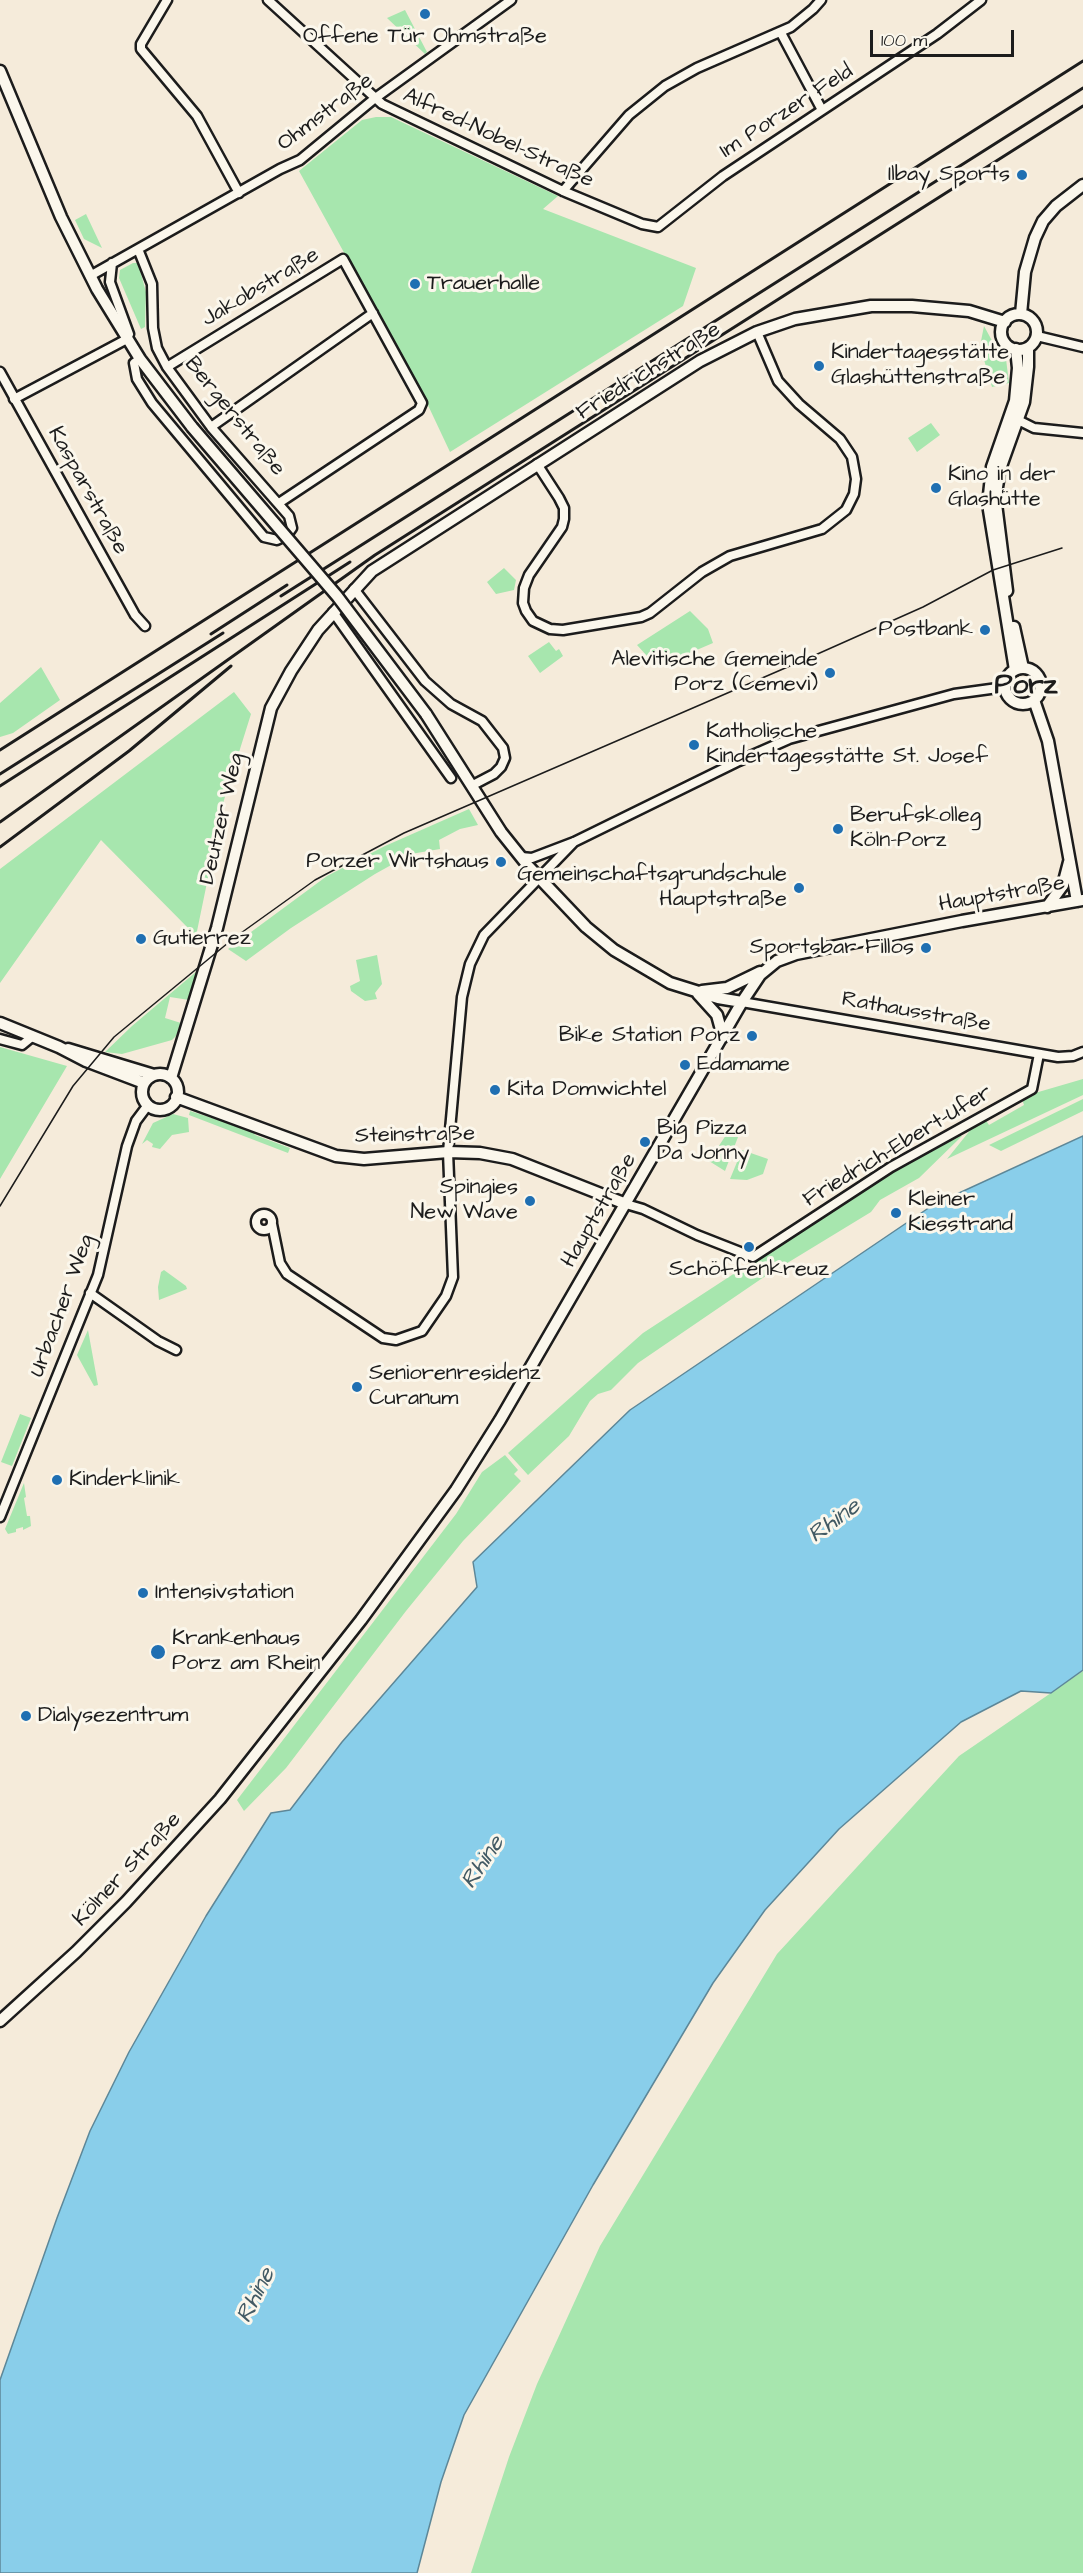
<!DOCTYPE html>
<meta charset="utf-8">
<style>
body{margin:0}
#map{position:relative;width:1083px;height:2573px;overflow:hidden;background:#f5ebda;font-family:"Architects Daughter",sans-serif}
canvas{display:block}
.scale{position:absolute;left:870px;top:30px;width:144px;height:27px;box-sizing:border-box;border:3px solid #1c1c1c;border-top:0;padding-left:8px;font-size:18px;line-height:21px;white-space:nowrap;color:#1c1c1c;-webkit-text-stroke:4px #fbf7ec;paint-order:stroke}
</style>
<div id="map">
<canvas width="1083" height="2573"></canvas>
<div class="scale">100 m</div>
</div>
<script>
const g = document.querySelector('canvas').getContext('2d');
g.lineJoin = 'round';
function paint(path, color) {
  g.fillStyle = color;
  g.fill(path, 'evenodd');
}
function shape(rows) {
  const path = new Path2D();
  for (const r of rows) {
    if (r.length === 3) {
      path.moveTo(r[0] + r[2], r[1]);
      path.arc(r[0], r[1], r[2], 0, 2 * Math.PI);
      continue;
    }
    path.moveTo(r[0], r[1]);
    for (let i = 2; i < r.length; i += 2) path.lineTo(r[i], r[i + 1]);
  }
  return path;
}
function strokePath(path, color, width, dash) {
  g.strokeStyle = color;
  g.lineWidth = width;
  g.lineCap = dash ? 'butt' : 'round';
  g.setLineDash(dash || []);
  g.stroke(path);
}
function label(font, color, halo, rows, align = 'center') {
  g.font = font + ' "Architects Daughter",sans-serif';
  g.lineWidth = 6;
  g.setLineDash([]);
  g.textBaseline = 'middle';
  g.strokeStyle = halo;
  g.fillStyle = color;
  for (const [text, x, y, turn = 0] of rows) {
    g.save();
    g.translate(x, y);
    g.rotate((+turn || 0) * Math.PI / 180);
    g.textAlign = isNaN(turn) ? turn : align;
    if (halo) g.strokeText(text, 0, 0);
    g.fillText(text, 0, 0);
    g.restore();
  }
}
paint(shape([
 [405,10,427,52,425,54,387,18],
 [376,117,391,117,558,196,543,209,696,268,683,306,450,452,426,401,299,171,362,120],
 [86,214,102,248,84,239,75,220],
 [133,263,138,263,146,292,145,327,141,329,119,278,120,270],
 [984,326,996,348,1006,359,1009,383,992,387,980,346],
 [931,423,940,435,917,452,908,438],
 [504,568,516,580,514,590,496,594,487,582],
 [690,611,708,629,713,643,657,667,637,645],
 [549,642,556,651,559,649,563,656,540,673,528,656],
 [41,667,60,700,13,733,0,737,0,703],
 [234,692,251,714,224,800,196,936,101,840,0,983,0,869],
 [469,809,478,825,460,829,439,840,440,849,411,854,375,874,291,928,246,961,228,949,327,876,385,846],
 [377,955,382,984,375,993,377,999,365,1001,351,991,350,986,360,981,356,960],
 [197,971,189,1000,170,997,165,1018,181,1023,176,1036,172,1040,122,1054,105,1052,132,1026],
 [0,1047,67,1066,0,1179],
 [1083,1079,1083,1095,947,1159,976,1123,985,1119,989,1125,1024,1105,1022,1099,1035,1093],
 [1083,1099,1083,1111,1001,1151,989,1145],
 [190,1111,253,1131,255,1135,290,1148,288,1153,189,1115],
 [173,1114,188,1118,189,1132,172,1135,160,1149,152,1147,153,1144,147,1140,142,1144,153,1123],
 [728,1132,738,1137,725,1171,709,1161],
 [953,1136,962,1136,919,1178,880,1200,871,1212,761,1279,638,1363,611,1390,598,1394,590,1401,569,1436,528,1475,508,1453,643,1333,830,1211],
 [742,1150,768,1159,763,1174,747,1180,730,1179],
 [164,1270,186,1286,187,1289,159,1300,158,1287,161,1272],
 [88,1330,98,1385,94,1386,77,1355],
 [20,1414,31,1418,12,1466,1,1462],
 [505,1455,518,1470,514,1474,521,1481,463,1541,406,1611,286,1768,244,1811,237,1800,456,1514,482,1472],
 [24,1483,26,1497,24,1498,27,1516,30,1516,31,1526,23,1530,23,1527,16,1529,16,1532,8,1534,5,1529],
 [1083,1671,1083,2573,471,2573,509,2457,537,2384,600,2246,777,1954,959,1756]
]), '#a7e6ae');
const water = shape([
 [1083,1136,1083,1670,1051,1693,1021,1691,961,1722,839,1829,765,1910,713,1983,593,2185,464,2415,441,2482,417,2573,0,2573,0,2380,57,2218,90,2131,129,2052,206,1916,271,1813,290,1810,342,1742,477,1587,473,1562,630,1410,933,1205,1083,1136]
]);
paint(water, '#89ceea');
strokePath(water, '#5d8798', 1.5);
const street = shape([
 [167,0,141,44,141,49,197,116,239,193],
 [268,0,382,104,563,191,642,224,658,227,723,176,937,34,981,0],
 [781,33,822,110],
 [563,191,629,115,665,86,697,68,791,27,813,9,821,0],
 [112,263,110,282,129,334],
 [90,276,280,169,300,160,374,99,511,0],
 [1037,336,1083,347],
 [137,354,140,359,134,363,137,379,152,403,264,537,277,540,287,535,292,528,289,516,211,427,167,367,157,348,153,328,152,284,138,249],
 [167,367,343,259,422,403,419,410,279,503],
 [0,372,135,615,145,626],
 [14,399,127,339],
 [1018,420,1034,428,1083,433],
 [211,427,373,313],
 [537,464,559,498,564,508,564,519,562,527,529,575,524,588,523,603,526,611,533,621,550,629,563,630,641,617,650,613,702,572,730,556,822,529,846,510,854,494,856,479,852,457,840,439,799,404,778,381,757,332],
 [354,589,425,681,451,704,482,721,503,748,505,758,501,767,494,774,473,785],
 [333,612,451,778],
 [521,857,532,858,574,842,739,761,789,739,954,694,1005,687],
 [742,1002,1058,1057,1073,1056,1083,1052],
 [0,1039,22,1045,33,1036],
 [626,1204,643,1209,697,1235,753,1257,891,1167,1032,1089,1039,1054],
 [264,1222,8],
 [272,1224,280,1263,287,1274,383,1338,396,1340,422,1331,446,1296,453,1277,448,1152,462,997,470,964,484,935,574,842],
 [90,1293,158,1341,176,1350],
 [0,1517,98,1275,127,1146,136,1121,148,1105]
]);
const secondary = shape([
 [0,71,61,217,97,289,140,359,192,427],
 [1021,314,1025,272,1035,238,1043,221,1056,206,1083,185],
 [1019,332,18],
 [1007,591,996,504,997,487,1000,469,1024,402,1028,367,1028,348],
 [1014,627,1023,668],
 [1023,686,18],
 [1015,670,988,504,992,467,1015,401,1018,368,1016,349],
 [1034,700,1048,741,1077,901],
 [426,714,501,832,529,867,586,927,614,950,670,983,718,998,742,1002],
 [1047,907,1063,885,1069,862],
 [702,991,727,988,760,972],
 [698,994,717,1015,723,1037],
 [0,1023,59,1047,86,1061,144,1083],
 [68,1049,154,1075],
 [160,1092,18],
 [171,1078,217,928,271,708,291,671,318,630,372,571,700,361,757,332,795,319,871,306,912,306,969,311,1005,322],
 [176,1097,336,1156,364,1159,448,1152,480,1153,512,1159,626,1204],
 [0,2021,76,1952,126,1902,220,1799,361,1620,456,1490,500,1420,742,1002,760,975,777,961,796,954,962,921,1083,900]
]);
strokePath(street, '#1c1c1c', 13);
strokePath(secondary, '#1c1c1c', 15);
strokePath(street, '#fbf7ec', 8);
strokePath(secondary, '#fbf7ec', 10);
strokePath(shape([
 [0,1206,73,1086,114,1037,234,938,315,880,404,833,813,656,923,607,993,570,1062,548]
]), '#1c1c1c', 1.5);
strokePath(shape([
 [281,596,1083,88],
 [211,634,287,585],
 [0,750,1083,61],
 [0,774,223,633],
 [0,786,350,562],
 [0,822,375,555,1083,106],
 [0,847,129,751,231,666]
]), '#1c1c1c', 3);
const secondaryBridge = shape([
 [192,427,337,596,426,714]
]);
strokePath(secondaryBridge, '#1c1c1c', 15, []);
strokePath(secondaryBridge, '#fbf7ec', 10);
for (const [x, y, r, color] of [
 [425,14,6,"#1f6fb2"],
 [1022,175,6,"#1f6fb2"],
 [415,284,6,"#1f6fb2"],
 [819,366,6,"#1f6fb2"],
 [936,488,6,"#1f6fb2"],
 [985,630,6,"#1f6fb2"],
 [830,673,6,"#1f6fb2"],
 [694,745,6,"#1f6fb2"],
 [838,829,6,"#1f6fb2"],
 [501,862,6,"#1f6fb2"],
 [799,888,6,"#1f6fb2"],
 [141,939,6,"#1f6fb2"],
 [926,948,6,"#1f6fb2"],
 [752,1036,6,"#1f6fb2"],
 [685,1065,6,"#1f6fb2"],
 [495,1090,6,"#1f6fb2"],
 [645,1142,6,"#1f6fb2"],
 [530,1201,6,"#1f6fb2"],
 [896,1213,6,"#1f6fb2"],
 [749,1247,6,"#1f6fb2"],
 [357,1387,6,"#1f6fb2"],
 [57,1480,6,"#1f6fb2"],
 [143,1593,6,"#1f6fb2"],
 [158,1652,8,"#1f6fb2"],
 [26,1716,6,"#1f6fb2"]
]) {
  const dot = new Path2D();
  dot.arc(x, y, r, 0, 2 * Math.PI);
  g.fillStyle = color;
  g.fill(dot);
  strokePath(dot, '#fbf7ec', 2);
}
label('22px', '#1c1c1c', '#fbf7ec', [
 ["Offene Tür Ohmstraße",425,37,"center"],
 ["Ilbay Sports",1010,175,"right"],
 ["Trauerhalle",427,284],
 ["Kindertagesstätte",831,353],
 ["Glashüttenstraße",831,378],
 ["Kino in der",948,475],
 ["Glashütte",948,500],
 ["Postbank",973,630,"right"],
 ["Alevitische Gemeinde",818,660,"right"],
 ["Porz (Cemevi)",818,685,"right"],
 ["Katholische",706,732],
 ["Kindertagesstätte St. Josef",706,757],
 ["Berufskolleg",850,816],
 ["Köln-Porz",850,841],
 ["Porzer Wirtshaus",489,862,"right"],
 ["Gemeinschaftsgrundschule",787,875,"right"],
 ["Hauptstraße",787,900,"right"],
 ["Gutierrez",153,939],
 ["Sportsbar Fillos",914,948,"right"],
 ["Bike Station Porz",740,1036,"right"],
 ["Edamame",697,1065],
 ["Kita Domwichtel",507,1090],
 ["Big Pizza",657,1129],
 ["Da Jonny",657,1154],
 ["Spingies",518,1188,"right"],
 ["New Wave",518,1213,"right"],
 ["Kleiner",908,1200],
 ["Kiesstrand",908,1225],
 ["Schöffenkreuz",749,1270,"center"],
 ["Seniorenresidenz",369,1374],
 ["Curanum",369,1399],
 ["Kinderklinik",69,1480],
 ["Intensivstation",155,1593],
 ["Krankenhaus",172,1639],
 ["Porz am Rhein",172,1664],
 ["Dialysezentrum",38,1716]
], 'left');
label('22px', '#1c1c1c', '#fbf7ec', [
 ["Im Porzer Feld",787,112,-33],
 ["Ohmstraße",326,113,-37],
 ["Alfred-Nobel-Straße",498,139,25],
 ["Jakobstraße",261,288,-31],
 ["Friedrichstraße",649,372,-32],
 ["Bergerstraße",234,417,51],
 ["Kasparstraße",87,491,61],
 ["Deutzer Weg",223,819,-77],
 ["Hauptstraße",1002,895,-10],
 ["Rathausstraße",916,1013,10],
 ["Steinstraße",415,1136,-1],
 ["Friedrich-Ebert-Ufer",898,1147,-31],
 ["Hauptstraße",600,1211,-60],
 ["Urbacher Weg",63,1306,-70],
 ["Kölner Straße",128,1870,-47]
]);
label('italic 24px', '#425a64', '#fbf7ec', [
 ["Rhine",835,1522,-36],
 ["Rhine",484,1863,-56],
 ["Rhine",257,2296,-63]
]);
label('bold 28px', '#1c1c1c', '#fbf7ec', [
 ["Porz",1026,687]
]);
</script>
